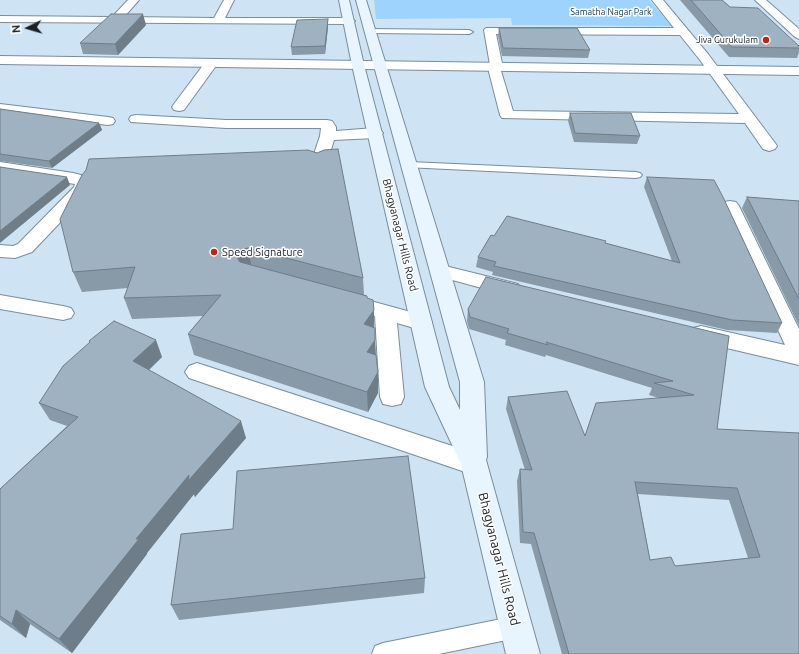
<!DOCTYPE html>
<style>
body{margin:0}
#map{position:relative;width:799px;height:654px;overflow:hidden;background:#cee3f3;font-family:Ubuntu,sans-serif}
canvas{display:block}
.north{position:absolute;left:8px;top:8px;width:40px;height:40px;-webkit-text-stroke:3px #fff;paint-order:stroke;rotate:265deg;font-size:11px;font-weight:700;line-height:16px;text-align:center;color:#192026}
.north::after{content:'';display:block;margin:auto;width:14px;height:18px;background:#192026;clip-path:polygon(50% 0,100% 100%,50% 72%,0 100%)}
</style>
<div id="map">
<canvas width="799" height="654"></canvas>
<div class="north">N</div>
</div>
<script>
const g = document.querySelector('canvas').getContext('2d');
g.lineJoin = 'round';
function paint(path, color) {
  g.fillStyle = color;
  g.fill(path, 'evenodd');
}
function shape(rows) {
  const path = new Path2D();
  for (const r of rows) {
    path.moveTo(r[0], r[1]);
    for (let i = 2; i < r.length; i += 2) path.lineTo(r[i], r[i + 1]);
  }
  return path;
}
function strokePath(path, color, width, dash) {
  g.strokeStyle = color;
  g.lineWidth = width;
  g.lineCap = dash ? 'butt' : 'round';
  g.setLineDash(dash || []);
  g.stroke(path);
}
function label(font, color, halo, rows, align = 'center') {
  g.font = font + ' Ubuntu,sans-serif';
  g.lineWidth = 3;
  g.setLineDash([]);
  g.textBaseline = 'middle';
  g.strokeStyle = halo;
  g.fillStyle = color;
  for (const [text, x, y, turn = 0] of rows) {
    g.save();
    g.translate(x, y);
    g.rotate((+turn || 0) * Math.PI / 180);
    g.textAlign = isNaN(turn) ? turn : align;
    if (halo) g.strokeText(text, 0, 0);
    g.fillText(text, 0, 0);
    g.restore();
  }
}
paint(shape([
 [374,0,649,0,672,26,512,25,511,18,376,19]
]), '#9ed3fd');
const service = shape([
 [367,29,469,30,473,32,469,34,370,33,367,33,367,29],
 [409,162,636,172,640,173,642,175,640,177,636,178,405,167,403,165,409,162],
 [516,616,524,619,527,627,524,635,516,638,439,654,372,654,375,646,383,643,516,616]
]);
const minor = shape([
 [128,0,139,0,124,17,214,18,224,0,234,0,225,18,349,18,355,21,349,24,0,22,0,16,112,17,128,0],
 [652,0,663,0,708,54,775,143,777,146,775,149,769,151,763,149,745,123,502,118,500,115,488,68,490,65,484,30,486,28,674,28,652,0],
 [496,34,680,35,700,60,739,114,513,111,501,71,503,68,496,34],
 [755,0,766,0,799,29,799,39,795,37,755,0],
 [212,59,217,60,218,63,184,110,179,111,174,110,172,107,174,104,207,60,212,59],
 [0,104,108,117,113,118,115,121,113,124,108,125,0,112,0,104],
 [136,115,226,120,327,120,332,121,336,127,336,131,375,128,380,130,383,133,380,136,375,138,334,140,326,166,324,169,318,171,312,169,310,166,320,136,321,128,226,128,131,122,129,119,131,116,136,115],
 [0,162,73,173,89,177,91,181,92,188,89,192,32,252,15,258,0,257,0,245,13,246,18,244,74,187,75,184,0,172,0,162],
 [730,201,736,202,739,206,799,329,799,365,701,342,693,340,690,334,693,328,701,326,785,345,721,206,724,202,730,201],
 [441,265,518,284,521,289,518,294,511,296,434,275,431,271,434,267,441,265],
 [345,294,429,317,432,322,429,327,421,330,397,323,404,397,401,404,392,406,383,404,380,397,375,316,338,306,334,301,338,296,345,294],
 [0,295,63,306,71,308,74,313,71,318,63,320,0,309,0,295],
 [197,363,474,453,483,456,487,464,483,472,474,475,189,378,185,372,189,366,197,363]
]);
const tertiary = shape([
 [0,56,799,67,799,75,0,64,0,56]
]);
const secondary = shape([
 [339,0,349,0,364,65,449,387,460,410,460,382,356,0,366,0,484,382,487,457,486,460,540,654,506,654,461,464,425,387,352,65,339,0]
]);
strokePath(service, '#7a8d9c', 2);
strokePath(minor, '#7a8d9c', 2);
strokePath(tertiary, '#7a8d9c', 2);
strokePath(secondary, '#7a8d9c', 2);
paint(service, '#fff');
paint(minor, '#fff');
paint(tertiary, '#fff');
paint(secondary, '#e9f5fe');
paint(shape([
 [680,0,722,0,730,7,799,46,799,53,797,58,729,57],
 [328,19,328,27,325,54,292,55,291,47],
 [146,25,118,55,83,54,80,43],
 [499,28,590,50,588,58,502,56,498,36],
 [0,109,99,123,102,130,52,168,0,161],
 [570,113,640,136,637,144,574,142,568,121],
 [308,150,363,278,364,295,374,327,378,393,368,412,194,355,188,334,203,316,132,319,124,298,128,288,82,292,73,272],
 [647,177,782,323,777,333,727,330,492,275,493,272,476,267,478,257,605,243,672,261,644,187],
 [747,197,799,201,799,326,742,208],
 [468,309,729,336,717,429,799,654,562,654,531,544,520,543,517,481,520,469,525,470,506,409,508,397,585,436,659,398,649,395,652,388,546,355,545,357,505,345,506,340,469,329,467,321],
 [638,494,729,500,748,558,675,566,650,560],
 [89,341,162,357,149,370,246,438,195,497,194,494,147,553,147,554,72,653,30,624,26,638,0,620,0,489,67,426,50,420,39,403,89,343],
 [233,529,425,578,424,593,179,620,171,605]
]), '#8899a7');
paint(shape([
 [143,14,146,25,118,55,115,44],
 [328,19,328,27,325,54,325,46],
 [99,123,102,130,52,168,49,161],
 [67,177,70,185,0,243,0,231],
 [248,248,252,269,244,270,236,256,239,250],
 [374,310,374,330,364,324],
 [156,340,162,357,140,378,133,361],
 [375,340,376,360,367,352],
 [378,372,378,393,368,412,367,392],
 [241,421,246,438,195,497,194,494,147,553,147,554,72,653,59,639,136,539,189,475],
 [16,610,30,624,26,638,12,624]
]), '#6f7d88');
const building = shape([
 [691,0,722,0,730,7,758,8,799,46,799,48,732,47,691,0],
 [111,14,143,14,115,44,80,43,111,14],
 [328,19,325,46,291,47,297,20,328,19],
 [499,28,577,28,590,50,503,48,499,28],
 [0,109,99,123,49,161,0,154,0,109],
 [570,113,631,113,640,136,575,133,570,113],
 [338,149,363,278,248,248,239,250,236,256,240,262,367,296,367,298,373,300,374,310,364,324,375,328,375,340,367,352,376,355,378,372,367,392,188,334,221,295,124,298,135,267,73,272,60,219,82,175,86,170,89,159,308,150,317,153,324,150,338,149],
 [0,167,67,177,0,231,0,167],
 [647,177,714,180,723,197,782,323,732,320,494,266,496,262,478,257,491,235,494,236,507,216,606,241,605,243,680,263,647,177],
 [747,197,799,201,799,299,747,197],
 [486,277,729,336,717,429,799,433,799,654,569,654,534,533,523,532,520,469,532,470,508,397,567,391,585,436,596,403,694,395,654,383,673,381,546,342,548,345,507,333,509,329,470,317,468,309,486,277],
 [635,482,737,488,760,557,675,566,671,557,650,560,635,482],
 [114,321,156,340,133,361,241,421,188,481,189,475,136,539,139,539,59,639,16,610,12,624,0,616,0,489,78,417,39,403,63,366,90,342,89,341,114,321],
 [408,456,425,578,171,605,181,534,233,529,237,471,408,456]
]);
paint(building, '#9eb2c2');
strokePath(building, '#6f7d88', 1);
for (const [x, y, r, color] of [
 [766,40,4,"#b62a0f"],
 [214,252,4,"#b62a0f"]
]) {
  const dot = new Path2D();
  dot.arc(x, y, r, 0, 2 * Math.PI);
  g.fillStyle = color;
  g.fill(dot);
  strokePath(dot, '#fff', 1.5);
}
label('9px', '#103650', '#fff', [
 ["Samatha Nagar Park",611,12]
]);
label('9px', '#192026', '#fff', [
 ["Jiva Gurukulam",758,40]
], 'right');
label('11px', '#192026', '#fff', [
 ["Bhagyanagar Hills Road",400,235,76]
]);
label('11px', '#192026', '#fff', [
 ["Speed Signature",222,252]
], 'left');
label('13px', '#192026', '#fff', [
 ["Bhagyanagar Hills Road",499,559,76]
]);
</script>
